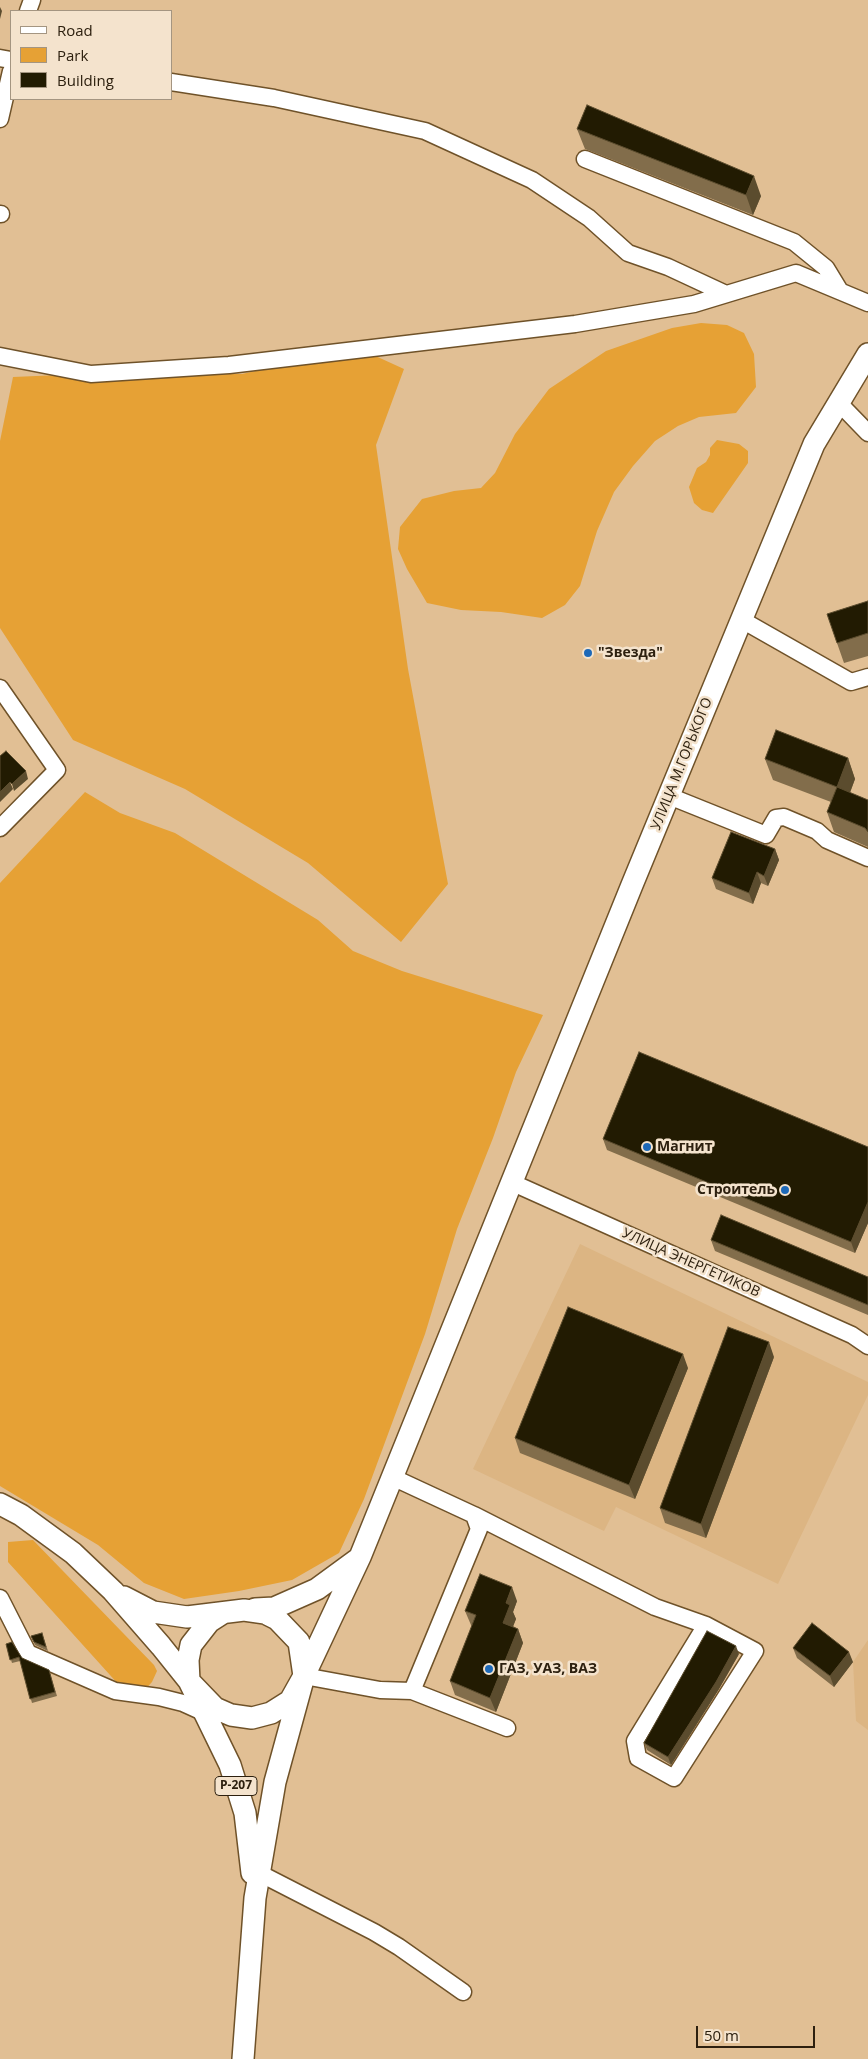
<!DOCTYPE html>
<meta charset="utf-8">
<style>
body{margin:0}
#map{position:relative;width:868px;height:2059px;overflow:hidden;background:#e1bf94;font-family:"Open Sans",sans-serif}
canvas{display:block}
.legend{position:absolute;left:10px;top:10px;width:162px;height:90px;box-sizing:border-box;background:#f4e3cd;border:1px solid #a49581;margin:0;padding:6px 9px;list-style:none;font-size:15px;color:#2d200f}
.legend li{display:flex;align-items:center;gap:10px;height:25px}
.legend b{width:25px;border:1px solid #a49581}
.scale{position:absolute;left:696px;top:2026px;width:119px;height:22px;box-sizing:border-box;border:2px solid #2d200f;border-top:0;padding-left:6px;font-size:15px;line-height:18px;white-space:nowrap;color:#2d200f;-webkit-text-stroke:4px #f4e3cd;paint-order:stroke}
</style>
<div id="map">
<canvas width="868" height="2059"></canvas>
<ul class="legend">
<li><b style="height:6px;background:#fff"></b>Road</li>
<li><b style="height:14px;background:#e6a135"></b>Park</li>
<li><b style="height:14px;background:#221b02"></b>Building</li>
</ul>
<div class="scale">50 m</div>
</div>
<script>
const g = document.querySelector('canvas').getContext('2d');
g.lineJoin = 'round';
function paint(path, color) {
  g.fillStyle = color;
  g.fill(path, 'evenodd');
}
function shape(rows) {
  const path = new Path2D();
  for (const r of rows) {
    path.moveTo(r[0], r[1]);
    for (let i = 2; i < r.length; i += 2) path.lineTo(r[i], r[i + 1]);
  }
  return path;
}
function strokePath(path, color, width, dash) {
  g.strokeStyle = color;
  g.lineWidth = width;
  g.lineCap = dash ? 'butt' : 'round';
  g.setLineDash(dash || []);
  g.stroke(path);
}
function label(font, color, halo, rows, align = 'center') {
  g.font = font + ' "Open Sans",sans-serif';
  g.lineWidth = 5;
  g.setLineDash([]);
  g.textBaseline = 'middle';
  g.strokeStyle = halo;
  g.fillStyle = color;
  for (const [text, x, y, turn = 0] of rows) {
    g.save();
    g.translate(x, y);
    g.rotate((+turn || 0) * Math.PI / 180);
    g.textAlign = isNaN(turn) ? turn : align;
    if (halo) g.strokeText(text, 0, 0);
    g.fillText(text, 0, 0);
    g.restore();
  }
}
paint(shape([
 [580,1244,868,1382,868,1395,778,1584,616,1507,604,1531,473,1469],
 [868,1640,868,1730,856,1721,853,1662]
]), '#dcb583');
paint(shape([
 [701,323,727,325,744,333,754,354,756,387,736,413,699,417,678,426,655,441,633,466,614,492,597,531,580,586,565,605,542,618,501,612,461,610,427,603,407,569,398,549,400,527,422,499,454,491,481,488,495,473,515,434,549,389,606,351,672,328],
 [358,348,404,369,376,445,408,669,448,884,401,942,308,863,185,789,73,740,0,628,0,441,13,377,106,373,242,374],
 [717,440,739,444,748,451,748,463,713,513,702,510,694,503,689,487,697,468,706,462,710,455,710,448],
 [85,792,120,813,175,833,318,920,353,951,402,971,543,1015,516,1072,493,1138,457,1229,425,1334,364,1499,339,1553,292,1580,239,1591,184,1599,144,1583,98,1545,0,1486,0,883],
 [33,1540,154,1665,157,1671,152,1682,141,1694,119,1685,8,1562,8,1542]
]), '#e6a135');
const minor = shape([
 [28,11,32,0],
 [0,58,11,60],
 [171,82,274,98,425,131,532,180,589,218,628,253,668,267,726,294],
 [0,119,11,71],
 [585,159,794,242,826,268,840,291],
 [0,214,1,214],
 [0,356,91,374,229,365,575,324,694,304,796,273,868,303],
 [838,402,868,433],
 [742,620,851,682,868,677],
 [0,688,57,770,0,828],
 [669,796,766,835,776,818,784,817,817,831,827,840,868,858],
 [513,1183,852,1335,868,1346],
 [474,1515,655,1607,706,1625,755,1651,674,1778,638,1758,635,1741,706,1625],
 [0,1598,28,1653,115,1691,159,1697,183,1703,205,1713],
 [304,1676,380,1690,412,1691,479,1529,474,1515,392,1477],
 [412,1691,507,1728],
 [259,1873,374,1932,399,1947,463,1992]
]);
const major = shape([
 [0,1504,21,1515,73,1553,113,1591,161,1646,189,1681,215,1708,231,1715,252,1718,271,1713,290,1701,304,1676,360,1557,632,885,814,444,868,354],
 [124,1597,153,1612,187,1617,244,1610,265,1613,277,1619,299,1642,304,1676,275,1782,255,1898,243,2059],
 [255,1609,274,1608,317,1589,358,1559],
 [223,1613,209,1622,191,1645,188,1660,189,1681,230,1765,245,1813,252,1873]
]);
strokePath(minor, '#6f5229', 19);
strokePath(major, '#6f5229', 24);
strokePath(minor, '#fff', 16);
strokePath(major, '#fff', 21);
paint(shape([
 [577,129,761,196,753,215,585,149],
 [868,601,868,656,844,663,837,643],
 [848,758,855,779,850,793,868,800,868,847,834,832,827,812,831,802,773,780,765,759],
 [775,849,779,860,768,886,761,883,753,904,716,889,712,878],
 [603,1139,868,1147,868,1223,855,1253,607,1150],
 [711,1240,868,1277,868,1315,715,1251],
 [774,1357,706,1538,665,1523,660,1508],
 [688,1368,635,1499,520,1453,515,1438],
 [517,1601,513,1612,516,1619,513,1626,518,1629,523,1643,496,1712,455,1695,450,1681,472,1626,471,1625,465,1611],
 [42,1633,48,1651,35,1645,31,1636],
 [6,1644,22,1658,49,1670,57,1696,32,1703,20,1661,12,1663],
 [793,1648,853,1662,834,1687,797,1658],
 [739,1654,719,1689,671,1765,647,1750,644,1743]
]), '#826d4b');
paint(shape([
 [0,7,2,11,0,19],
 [754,176,761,196,753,215,746,195],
 [848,758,855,779,844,808,837,787],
 [26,771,28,779,14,791,12,784],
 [10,782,13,789,0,802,0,792],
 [775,849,779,860,768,886,764,876],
 [757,872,761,883,753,904,749,893],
 [868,1202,868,1223,855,1253,851,1242],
 [769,1342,774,1357,706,1538,701,1524],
 [683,1354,688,1368,635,1499,629,1485],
 [512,1587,517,1601,513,1612,516,1619,509,1637,503,1623,506,1603],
 [518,1629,523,1643,496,1712,490,1698],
 [736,1646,739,1654,719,1689,671,1765,668,1757],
 [849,1652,853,1662,834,1687,830,1676]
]), '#5b4c2e');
const building = shape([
 [587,105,754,176,746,195,577,129,587,105],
 [868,601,868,633,837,643,827,614,868,601],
 [776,730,848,758,837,787,765,759,776,730],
 [6,751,26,771,12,784,10,782,0,792,0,756,6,751],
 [837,787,868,800,868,832,865,828,827,812,837,787],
 [731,832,775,849,764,876,757,872,749,893,712,878,731,832],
 [639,1052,868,1147,868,1202,851,1242,603,1139,639,1052],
 [721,1215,868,1277,868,1305,711,1240,721,1215],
 [568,1307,683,1354,629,1485,515,1438,568,1307],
 [728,1327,769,1342,701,1524,660,1508,728,1327],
 [480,1574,512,1587,506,1603,510,1605,503,1623,518,1629,490,1698,450,1681,476,1615,465,1611,480,1574],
 [812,1623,849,1652,830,1676,793,1648,812,1623],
 [707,1631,736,1646,716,1682,668,1757,644,1743,707,1631],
 [42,1633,46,1647,34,1642,31,1636,42,1633],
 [12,1642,22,1658,49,1670,55,1692,30,1699,19,1657,10,1660,6,1644,12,1642]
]);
paint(building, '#221b02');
strokePath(building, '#5b4c2e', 1);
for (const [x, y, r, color] of [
 [588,653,5,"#1d69b8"],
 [647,1147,5,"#1d69b8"],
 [785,1190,5,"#1d69b8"],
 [489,1669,5,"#1d69b8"]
]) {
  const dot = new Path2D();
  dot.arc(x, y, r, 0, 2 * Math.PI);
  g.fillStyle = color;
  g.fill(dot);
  strokePath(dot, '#f4e3cd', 2);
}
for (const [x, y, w] of [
 [236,1786,42]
]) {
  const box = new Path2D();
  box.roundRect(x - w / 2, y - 9.5, w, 19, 4);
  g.fillStyle = '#f4e3cd';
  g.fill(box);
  strokePath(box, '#2d200f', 1);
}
label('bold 12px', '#2d200f', null, [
 ["Р-207",236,1786]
]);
label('bold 14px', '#2d200f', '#f4e3cd', [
 ["\"Звезда\"",598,653],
 ["Магнит",657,1147],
 ["Строитель",775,1190,"right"],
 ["ГАЗ, УАЗ, ВАЗ",499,1669]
], 'left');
label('14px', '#2d200f', '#f4e3cd', [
 ["УЛИЦА М.ГОРЬКОГО",682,764,-68],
 ["УЛИЦА ЭНЕРГЕТИКОВ",691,1263,24]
]);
</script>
